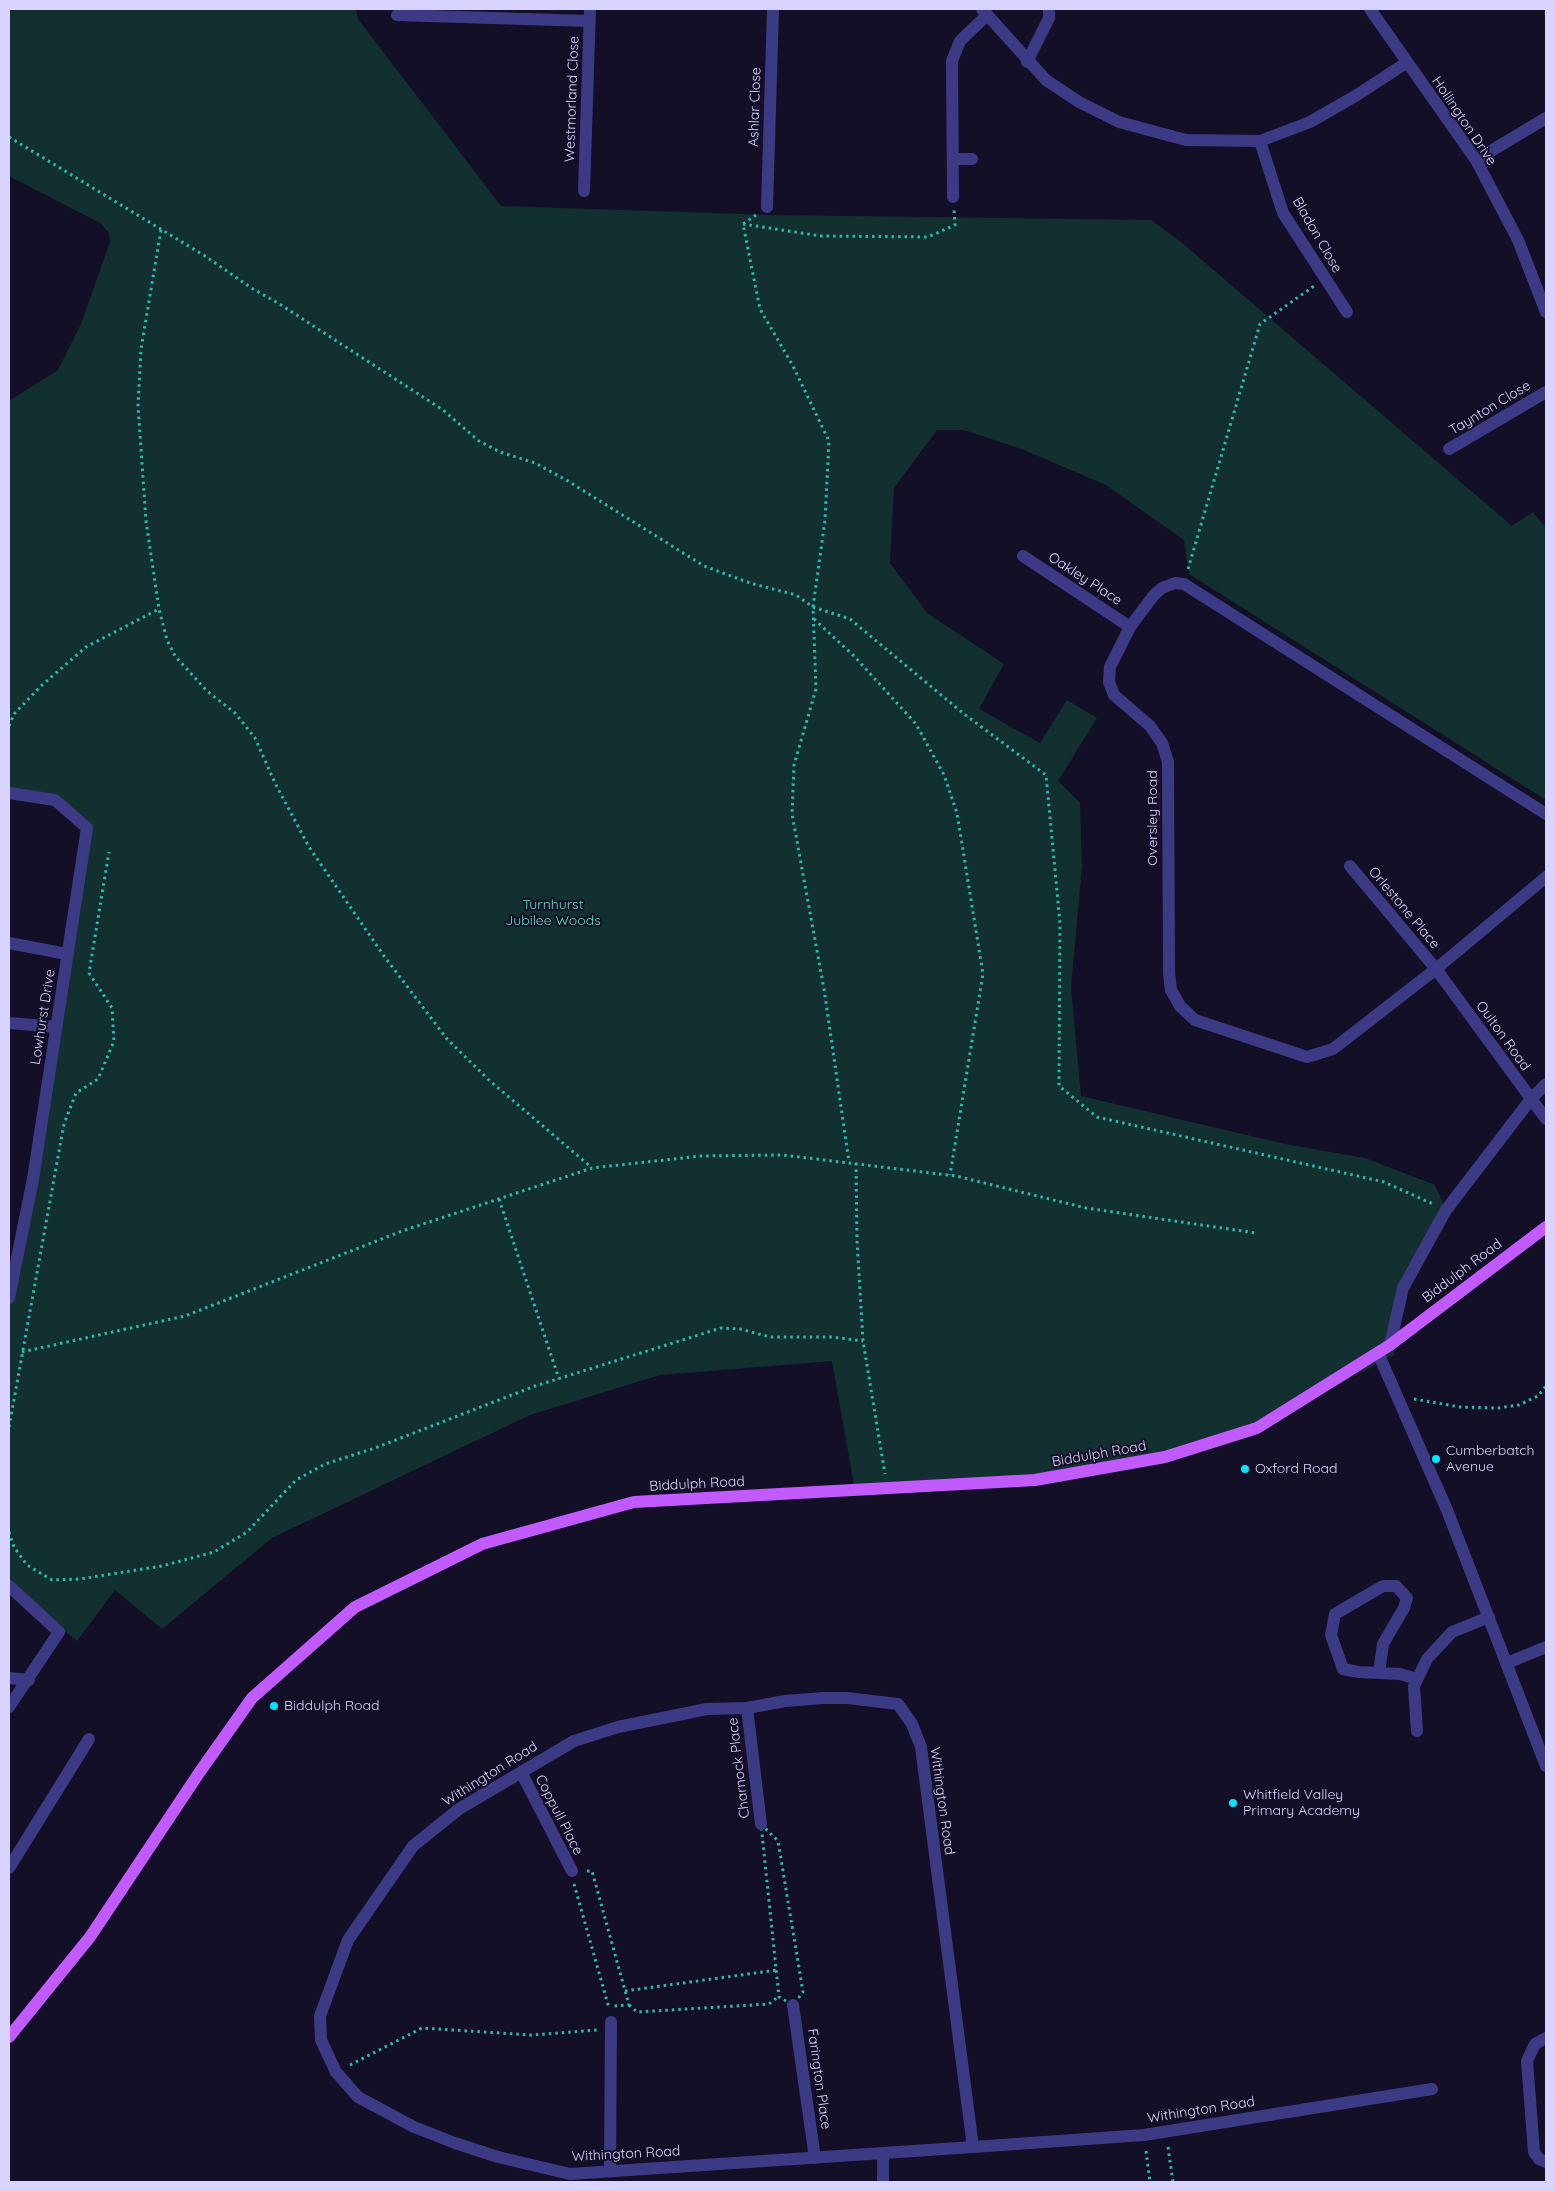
<!DOCTYPE html>
<style>
body{margin:0}
#map{position:relative;width:1555px;height:2191px;overflow:hidden;background:#130f26;font-family:Quicksand,sans-serif}
canvas{display:block}
.frame{position:absolute;inset:0;border:10px solid #d9d4ff;pointer-events:none}
</style>
<div id="map">
<canvas width="1555" height="2191"></canvas>
<div class="frame"></div>
</div>
<script>
const g = document.querySelector('canvas').getContext('2d');
g.lineJoin = 'round';
function paint(path, color) {
  g.fillStyle = color;
  g.fill(path, 'evenodd');
}
function shape(rows) {
  const path = new Path2D();
  for (const r of rows) {
    path.moveTo(r[0], r[1]);
    for (let i = 2; i < r.length; i += 2) path.lineTo(r[i], r[i + 1]);
  }
  return path;
}
function strokePath(path, color, width, dash) {
  g.strokeStyle = color;
  g.lineWidth = width;
  g.lineCap = dash ? 'butt' : 'round';
  g.setLineDash(dash || []);
  g.stroke(path);
}
function label(font, color, halo, rows, align = 'center') {
  g.font = font + ' Quicksand,sans-serif';
  g.lineWidth = 4;
  g.setLineDash([]);
  g.textBaseline = 'middle';
  g.strokeStyle = halo;
  g.fillStyle = color;
  for (const [text, x, y, turn = 0] of rows) {
    g.save();
    g.translate(x, y);
    g.rotate((+turn || 0) * Math.PI / 180);
    g.textAlign = isNaN(turn) ? turn : align;
    if (halo) g.strokeText(text, 0, 0);
    g.fillText(text, 0, 0);
    g.restore();
  }
}
paint(shape([
 [9,9,356,9,358,19,501,206,772,215,1151,220,1181,242,1512,526,1533,512,1546,528,1546,800,1189,574,1184,540,1106,485,1024,450,964,430,937,430,894,488,890,563,927,613,1004,664,979,709,1040,743,1067,700,1097,718,1058,781,1080,803,1082,867,1071,987,1081,1096,1285,1144,1365,1158,1435,1185,1446,1210,1403,1288,1394,1355,1257,1428,1165,1457,1035,1480,855,1491,832,1361,660,1375,530,1415,272,1538,162,1629,115,1590,77,1641,9,1586,9,1298,87,828,55,800,9,793,9,401,58,370,81,324,110,242,109,233,100,223,9,176]
]), '#12302f');
strokePath(shape([
 [9,137,205,256,253,289,278,303,443,410,479,441,500,452,535,463,568,481,704,566,750,583,796,595,813,607,850,619,964,714,1046,775,1060,923,1059,1086,1097,1117,1384,1182,1433,1204],
 [756,215,743,224,760,309,793,366,829,441,825,520,813,607,816,689,794,765,792,814,824,989,849,1162],
 [743,224,821,236,928,237,955,225,954,210],
 [161,230,141,349,138,406,146,521,159,609,167,640,175,656,207,691,235,713,255,738,275,783,309,847,384,956,447,1039,490,1081,591,1167],
 [1188,569,1260,324,1314,286],
 [814,619,854,656,916,724,944,775,957,813,983,974,950,1175],
 [9,726,14,714,41,686,86,647,159,609],
 [856,1163,857,1240,863,1341,885,1474],
 [499,1199,559,1379],
 [22,1352,185,1316,402,1231,592,1168,701,1156,783,1155,956,1176,1086,1208,1256,1233],
 [1414,1399,1460,1407,1498,1408,1519,1405,1538,1396,1546,1386],
 [9,1427,64,1124,76,1093,98,1079,114,1041,112,1008,89,973,109,852],
 [9,1532,14,1547,27,1565,52,1580,80,1579,162,1566,214,1552,247,1532,296,1480,325,1464,375,1448,535,1386,721,1328,740,1329,770,1337,832,1337,863,1341],
 [761,1824,778,1841,803,1992,793,2005,779,1997,761,1824],
 [587,1871,592,1871,629,2005,614,2006],
 [574,1884,609,2008],
 [625,1991,777,1970],
 [629,2005,637,2012,769,2004,778,1997],
 [350,2065,422,2028,531,2035,597,2030],
 [1168,2147,1173,2182],
 [1146,2151,1150,2182]
]), '#2fb8b0', 3, [2.5, 4]);
strokePath(shape([
 [982,9,1046,80,1079,102,1119,122,1186,140,1260,141,1310,122,1357,95,1406,63],
 [1370,9,1476,160,1518,240,1546,312],
 [397,15,589,21],
 [1027,62,1049,18,1049,9],
 [1260,141,1283,213,1347,312],
 [954,159,972,159],
 [1476,160,1546,118],
 [584,191,590,9],
 [953,197,952,61,960,41,987,15],
 [767,207,773,9],
 [1449,449,1546,392],
 [1023,556,1130,627],
 [9,793,55,800,87,828,33,1179,9,1298],
 [1546,814,1184,584,1175,583,1162,588,1154,595,1130,627,1110,667,1109,682,1114,695,1150,726,1162,743,1168,762,1169,973,1171,990,1180,1006,1195,1020,1307,1057,1333,1049,1436,969,1546,877],
 [1350,866,1436,969,1546,1119],
 [9,943,67,954],
 [9,1023,56,1027],
 [1390,1345,1403,1288,1446,1210,1531,1099,1546,1084],
 [1378,1353,1447,1510,1546,1766],
 [9,1586,59,1632,9,1707],
 [1507,1663,1546,1647],
 [1379,1673,1383,1644,1404,1608,1407,1598,1396,1586,1383,1586,1335,1614,1331,1635,1343,1669,1359,1672,1400,1674,1417,1679],
 [9,1678,29,1680],
 [747,1708,761,1824],
 [1417,1731,1414,1686,1427,1659,1452,1632,1489,1617],
 [521,1772,572,1871],
 [9,1868,89,1739],
 [793,2005,815,2158],
 [1546,2038,1535,2044,1527,2061,1534,2152,1539,2159,1546,2162],
 [973,2147,921,1747,912,1724,898,1704,847,1698,823,1698,785,1701,747,1708,707,1709,618,1727,574,1741,459,1809,413,1846,348,1940,320,2016,321,2040,336,2072,358,2097,414,2127,455,2143,498,2157,570,2174,973,2147,1144,2135,1432,2089],
 [883,2153,883,2182],
 [610,2171,611,2022]
]), '#3d3a85', 12);
strokePath(shape([
 [9,2037,90,1937,199,1773,252,1698,355,1607,482,1544,634,1502,1035,1480,1165,1457,1257,1428,1390,1345,1546,1227]
]), '#c25bff', 12);
for (const [x, y, r, color] of [
 [1436,1459,5,"#00e5ff"],
 [1245,1469,5,"#00e5ff"],
 [274,1706,5,"#00e5ff"],
 [1233,1803,5,"#00e5ff"]
]) {
  const dot = new Path2D();
  dot.arc(x, y, r, 0, 2 * Math.PI);
  g.fillStyle = color;
  g.fill(dot);
  strokePath(dot, '#130f26', 2);
}
label('14px', '#d9d4ff', '#130f26', [
 ["Westmorland Close",572,99,-88],
 ["Ashlar Close",755,107,-88],
 ["Hollington Drive",1464,121,56],
 ["Bladon Close",1317,235,60],
 ["Taynton Close",1490,408,-31],
 ["Oakley Place",1085,579,33],
 ["Oversley Road",1153,818,-90],
 ["Orlestone Place",1404,908,50],
 ["Lowhurst Drive",43,1017,-81],
 ["Oulton Road",1503,1036,54],
 ["Biddulph Road",1462,1271,-37],
 ["Biddulph Road",1099,1454,-10],
 ["Biddulph Road",697,1484,-3],
 ["Charnock Place",739,1768,-97],
 ["Withington Road",490,1774,-32],
 ["Withington Road",942,1801,82],
 ["Coppull Place",559,1815,63],
 ["Farington Place",819,2079,82],
 ["Withington Road",1201,2110,-9],
 ["Withington Road",626,2154,-3]
]);
label('14px', '#5fe0c0', '#130f26', [
 ["Turnhurst",553,905],
 ["Jubilee Woods",553,921]
]);
label('14px', '#d9d4ff', '#130f26', [
 ["Cumberbatch",1446,1451],
 ["Avenue",1446,1467],
 ["Oxford Road",1255,1469],
 ["Biddulph Road",284,1706],
 ["Whitfield Valley",1243,1795],
 ["Primary Academy",1243,1811]
], 'left');
</script>
